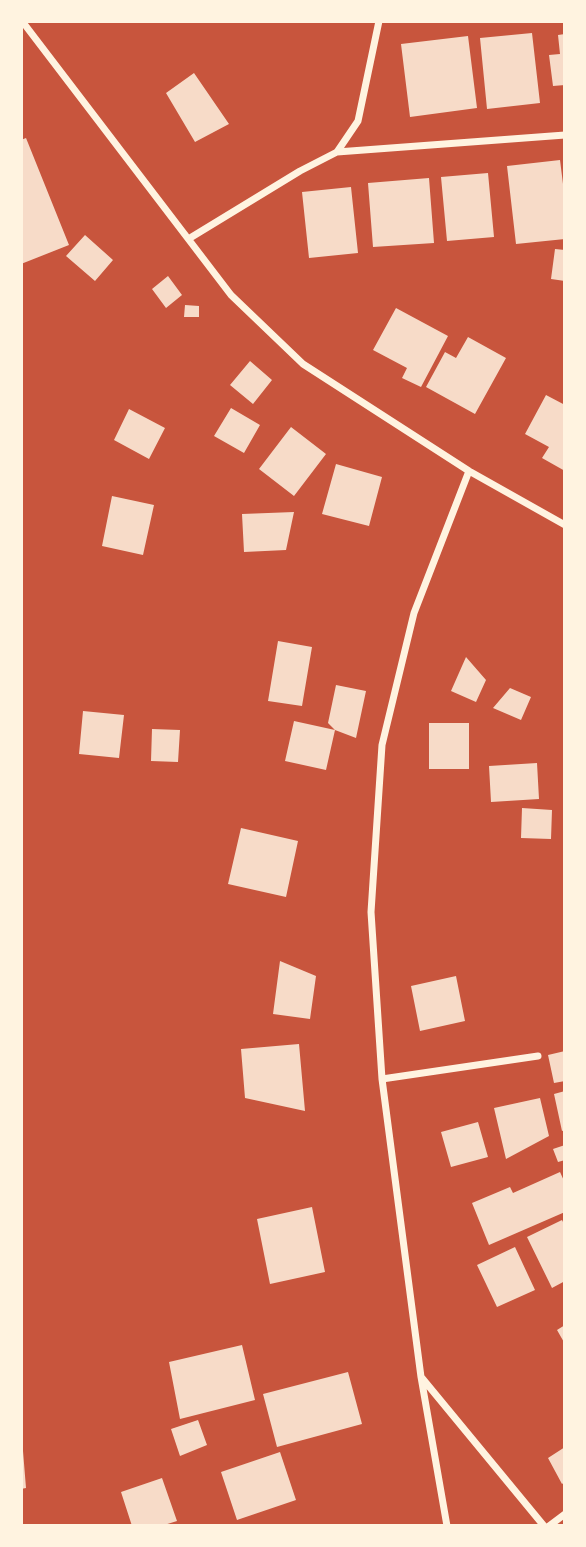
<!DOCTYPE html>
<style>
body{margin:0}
#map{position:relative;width:586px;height:1547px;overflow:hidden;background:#c8553d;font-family:Spectral,serif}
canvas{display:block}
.frame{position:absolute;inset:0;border:23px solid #fff3e0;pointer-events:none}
</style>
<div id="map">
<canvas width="586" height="1547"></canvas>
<div class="frame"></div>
</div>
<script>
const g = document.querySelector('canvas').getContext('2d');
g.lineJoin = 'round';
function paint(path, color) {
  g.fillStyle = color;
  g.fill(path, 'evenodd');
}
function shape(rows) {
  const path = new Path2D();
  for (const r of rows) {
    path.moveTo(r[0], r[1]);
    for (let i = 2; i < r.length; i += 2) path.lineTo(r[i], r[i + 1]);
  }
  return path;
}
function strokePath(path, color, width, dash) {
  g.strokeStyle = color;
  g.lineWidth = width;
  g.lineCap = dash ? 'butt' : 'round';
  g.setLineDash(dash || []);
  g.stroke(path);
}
paint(shape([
 [532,33,540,103,487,109,480,38],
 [565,34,565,85,553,86,549,55,560,54,558,35],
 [468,36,477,108,410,117,401,44],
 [194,73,229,124,195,142,166,93],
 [26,138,69,245,21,264,21,140],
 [560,160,565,200,565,239,516,244,507,166],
 [488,173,494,237,447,241,441,177],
 [429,178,434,243,373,247,368,183],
 [351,187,358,253,309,258,302,192],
 [85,235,113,260,95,281,66,256],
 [555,249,565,250,565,281,551,279],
 [168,276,182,295,166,308,152,289],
 [185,305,199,306,199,317,184,317],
 [396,308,448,336,421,387,402,378,407,368,373,350],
 [468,337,506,358,475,414,426,387,445,352,456,358],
 [250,361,272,380,253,404,230,385],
 [546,395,565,405,565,471,542,458,549,447,525,434],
 [231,408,260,425,244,453,214,436],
 [129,409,165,428,149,459,114,440],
 [291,427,326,454,294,496,259,469],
 [336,464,382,477,369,526,322,514],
 [112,496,154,505,143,555,102,546],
 [294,512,286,550,244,552,242,514],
 [278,641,312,647,302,706,268,701],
 [466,657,486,680,476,702,451,691],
 [336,685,366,691,356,738,335,730,326,770,285,761,294,721,335,730,328,723],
 [510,688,531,697,521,720,493,708],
 [83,711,124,715,119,758,79,754],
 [429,723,469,723,469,769,429,769],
 [152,729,180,730,178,762,151,761],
 [537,763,539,799,491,802,489,766],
 [522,808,552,810,551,839,521,838],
 [241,828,298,841,286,897,228,884],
 [280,961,316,976,310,1019,273,1014],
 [456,976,465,1021,420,1031,411,986],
 [299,1044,305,1111,245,1098,241,1049],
 [565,1051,565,1081,554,1083,548,1055],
 [565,1091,565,1130,562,1131,554,1094],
 [540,1098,549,1136,506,1159,494,1108],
 [478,1122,488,1157,451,1167,441,1132],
 [565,1145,565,1160,558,1162,553,1149],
 [560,1172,565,1183,565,1212,489,1245,472,1203,510,1187,513,1193],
 [312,1207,325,1272,270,1284,257,1219],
 [562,1220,565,1226,565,1281,552,1288,527,1237],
 [515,1247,535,1290,497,1307,477,1265],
 [565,1325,565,1344,557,1330],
 [242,1345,255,1400,180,1419,169,1362],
 [348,1372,362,1424,277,1447,263,1394],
 [198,1420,207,1445,180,1456,171,1429],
 [565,1447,565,1482,562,1484,548,1458],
 [23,1451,26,1488,21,1489,21,1452],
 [280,1452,296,1500,237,1520,221,1472],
 [162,1478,177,1521,161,1526,132,1526,121,1492]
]), '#f7dbc8');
strokePath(shape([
 [22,21,231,295,303,364,469,471,565,525],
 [337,152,565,135],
 [190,238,300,171,337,152,358,121,379,21],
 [382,1079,538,1056],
 [422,1378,544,1526],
 [447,1526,421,1377,382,1079,371,912,382,745,414,613,469,471],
 [549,1526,565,1514]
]), '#fff3e0', 7);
</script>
